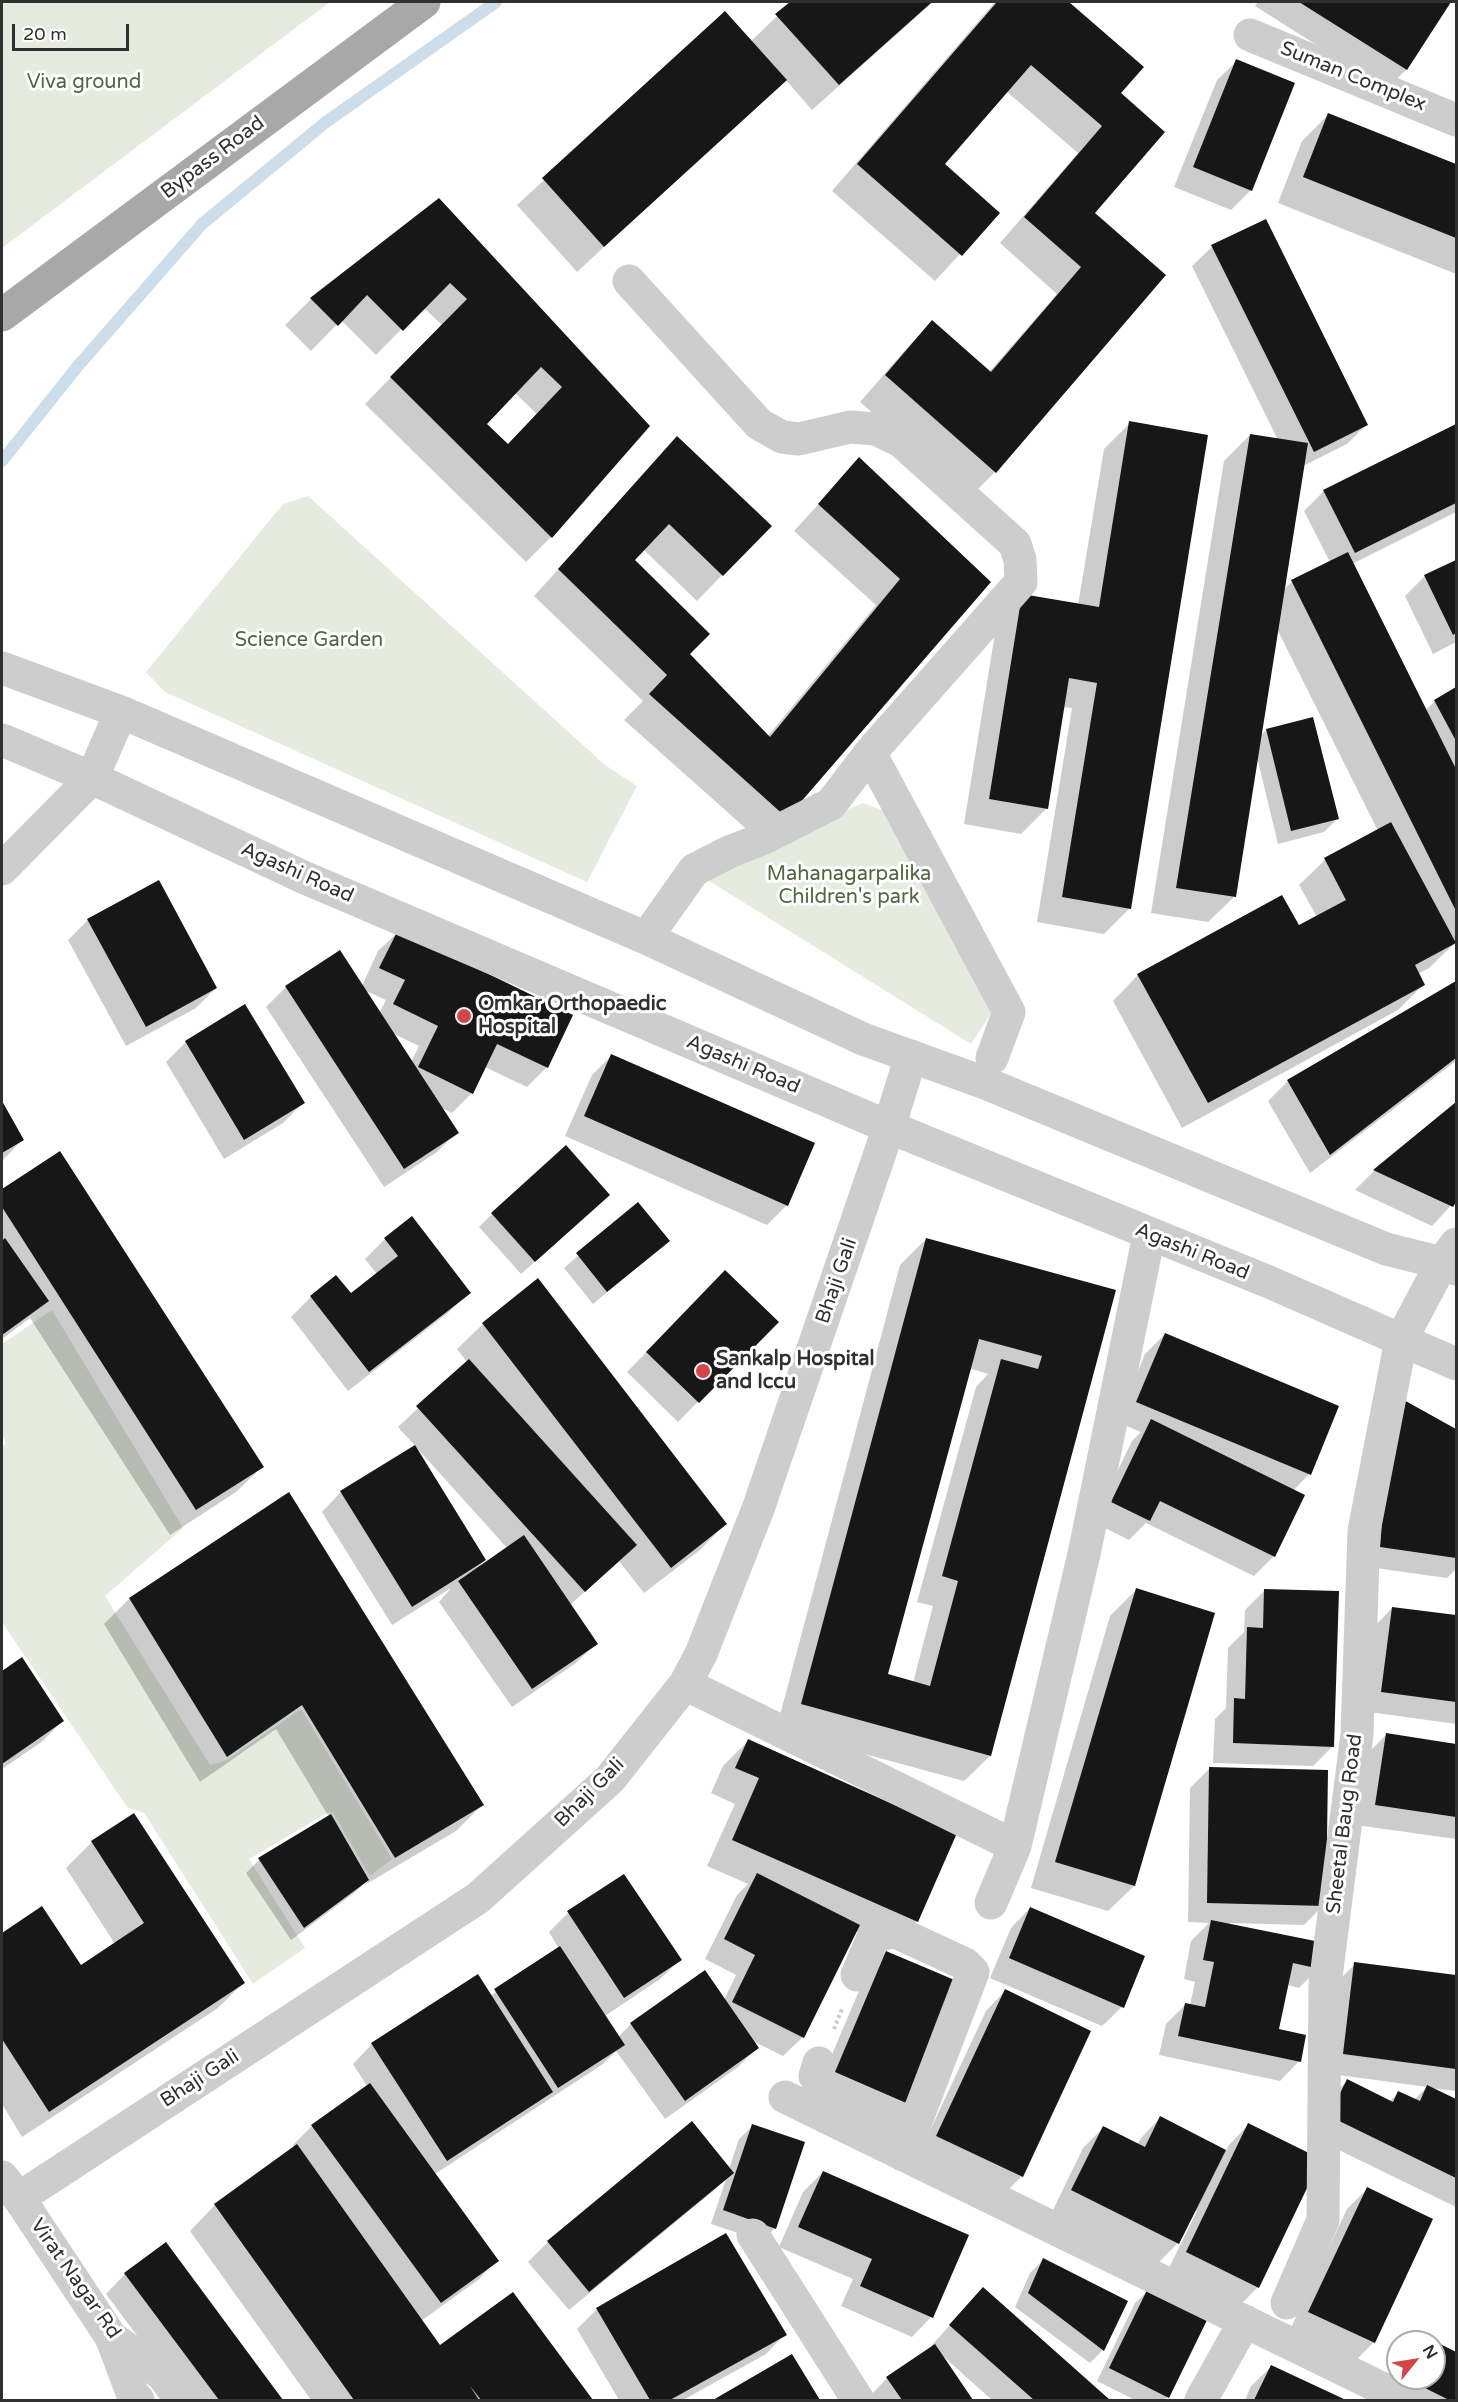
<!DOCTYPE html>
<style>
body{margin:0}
#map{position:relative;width:1458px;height:2402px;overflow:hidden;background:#fff;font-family:"Varela Round",sans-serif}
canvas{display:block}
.frame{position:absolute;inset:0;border:3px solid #303030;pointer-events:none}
.north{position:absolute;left:1386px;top:2330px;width:60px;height:60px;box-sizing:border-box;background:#fff;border:2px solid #acacac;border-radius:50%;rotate:60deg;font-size:16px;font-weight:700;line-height:24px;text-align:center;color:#303030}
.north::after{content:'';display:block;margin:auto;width:21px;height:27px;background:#d34548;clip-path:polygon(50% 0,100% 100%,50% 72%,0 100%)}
.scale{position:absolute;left:12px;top:24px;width:117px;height:27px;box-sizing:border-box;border:3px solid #303030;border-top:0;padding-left:8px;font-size:18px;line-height:21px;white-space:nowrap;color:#303030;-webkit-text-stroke:4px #fff;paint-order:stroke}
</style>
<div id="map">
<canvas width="1458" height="2402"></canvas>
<div class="frame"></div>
<div class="north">N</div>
<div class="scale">20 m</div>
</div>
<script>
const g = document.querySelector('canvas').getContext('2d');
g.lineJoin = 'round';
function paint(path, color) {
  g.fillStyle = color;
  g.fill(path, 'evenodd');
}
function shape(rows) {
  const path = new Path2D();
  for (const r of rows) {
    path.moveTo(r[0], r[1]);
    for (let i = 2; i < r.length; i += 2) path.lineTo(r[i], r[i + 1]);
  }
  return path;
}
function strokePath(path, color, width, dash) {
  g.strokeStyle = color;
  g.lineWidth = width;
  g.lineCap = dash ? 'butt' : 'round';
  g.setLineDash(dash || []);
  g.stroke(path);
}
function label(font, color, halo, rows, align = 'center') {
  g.font = font + ' "Varela Round",sans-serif';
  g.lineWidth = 6;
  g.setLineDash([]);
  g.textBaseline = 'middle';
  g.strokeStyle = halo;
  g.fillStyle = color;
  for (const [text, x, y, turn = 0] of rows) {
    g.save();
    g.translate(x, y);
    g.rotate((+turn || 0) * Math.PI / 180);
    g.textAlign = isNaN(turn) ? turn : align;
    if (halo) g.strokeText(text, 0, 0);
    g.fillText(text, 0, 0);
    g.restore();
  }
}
paint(shape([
 [2,2,330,2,2,248],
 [308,496,605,765,637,786,587,882,165,692,146,672,283,504],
 [863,803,890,813,992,1012,971,1044,698,874],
 [52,1310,183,1528,105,1596,210,1765,227,1760,301,1709,392,1859,370,1876,333,1813,329,1812,249,1859,305,1948,253,1984,144,1813,127,1807,2,1622,2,1447,6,1443,2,1433,2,1344]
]), '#e5ebdf');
paint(shape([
 [792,2,933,2,812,110,785,79,577,272,517,205,725,13,750,42],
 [995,2,1066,2,1142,67,1119,93,1093,213,1164,275,995,472,970,497,860,402,907,348,932,322,989,372,1057,294,1000,243,1078,153,1006,91,943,165,998,213,935,281,832,191],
 [1258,2,1449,2,1406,70,1386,89,1255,6],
 [1237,61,1251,190,1231,210,1174,187,1217,80],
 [1328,115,1456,166,1456,274,1278,203,1302,141],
 [439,200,648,426,551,537,526,562,365,404,442,325,423,307,376,355,341,320,311,351,285,325,311,299],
 [515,393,537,414,507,445,485,424],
 [1212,247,1366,425,1347,444,1303,466,1283,590,1292,582,1330,562,1304,511,1324,491,1456,426,1456,512,1352,564,1426,710,1435,701,1456,689,1456,942,1429,968,1418,974,1424,984,1398,1010,1182,1128,1113,1001,1138,975,1298,927,1317,917,1299,885,1325,860,1378,831,1277,629,1260,736,1266,730,1337,819,1324,832,1278,844,1257,757,1234,897,1208,922,1151,913,1224,461,1250,435,1278,440,1192,266],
 [1130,423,1130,908,1104,934,1037,922,1072,708,1063,707,1047,808,1021,834,964,824,997,621,1023,596,1078,605,1104,449],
 [677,439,722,575,697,601,643,549,632,560,688,654,768,736,876,605,794,531,859,460,989,582,761,842,624,720,643,701,534,596],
 [1456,562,1456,642,1433,654,1405,596,1425,576],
 [88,920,216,988,196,1008,126,1046,68,940],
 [398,932,571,1016,546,1068,527,1087,485,1067,472,1093,452,1113,440,1107,457,1132,437,1152,384,1187,266,1007,286,987,362,986,378,951],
 [364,990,386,1000,379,1014],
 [392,1033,419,1046,411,1062],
 [1456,983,1456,1061,1310,1173,1268,1101,1288,1081],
 [186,1042,303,1103,283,1123,224,1159,166,1062],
 [611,1056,787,1205,767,1225,565,1136,592,1075],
 [2,1104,22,1140,2,1161],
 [1456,1104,1456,1200,1432,1226,1355,1190,1374,1171],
 [60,1153,262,1467,236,1492,170,1535,30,1318,2,1339,2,1191],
 [638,1204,668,1241,593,1304,564,1268],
 [595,1208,521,1274,479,1227,492,1214],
 [385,1239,469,1292,449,1312,348,1391,291,1317,311,1297,336,1277,350,1295,377,1274,365,1259],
 [926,1239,1114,1291,990,1756,964,1781,776,1730,900,1265],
 [969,1368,988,1374,976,1387,917,1602,933,1606,913,1683,887,1675],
 [725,1272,776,1322,678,1422,627,1372],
 [538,1281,725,1524,700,1550,644,1593,619,1561,570,1605,596,1643,576,1663,512,1707,439,1602,451,1588,392,1625,322,1512,341,1492,484,1560,477,1570,508,1549,398,1427,467,1362,457,1349,483,1324],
 [1165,1334,1309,1474,1293,1491,1274,1556,1254,1576,1146,1523,1129,1540,1093,1522,1132,1441,1141,1432,1117,1422,1145,1354],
 [1393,1396,1456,1431,1456,1569,1447,1578,1361,1566],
 [1136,1590,1134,1886,1108,1911,1031,1888,1110,1616],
 [1265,1590,1333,1746,1313,1766,1213,1763,1215,1719,1226,1708,1228,1648,1244,1632,1245,1610],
 [129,1599,482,1805,456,1831,368,1883,367,1881,354,1893,291,1940,246,1873,259,1860,329,1817,276,1729,200,1782,104,1624],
 [1392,1608,1456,1617,1454,1666,1456,1666,1456,1724,1362,1711,1373,1628],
 [22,1659,62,1721,43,1741,2,1769,2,1672],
 [1386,1735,1456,1745,1456,1839,1356,1825,1366,1755],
 [748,1741,955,1833,916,1922,891,1947,855,1931,803,2037,783,2056,753,2041,757,2048,738,2067,665,2119,616,2051,603,2064,435,2174,497,2260,478,2280,421,2321,440,2348,513,2294,591,2400,311,2400,190,2231,215,2205,294,2148,293,2145,312,2126,367,2086,353,2064,372,2044,490,1996,559,1949,549,1932,568,1913,680,1960,660,1979,605,2016,618,2037,631,2024,704,1972,724,2000,736,1975,705,1959,737,1895,748,1884,707,1866,735,1804,711,1793,723,1766],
 [1210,1768,1324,1905,1304,1925,1229,1923,1319,1968,1299,1988,1287,1985,1277,2030,1299,2061,1280,2081,1159,2055,1166,2024,1186,2004,1190,2005,1195,1982,1184,1979,1191,1941,1209,1923,1188,1922,1190,1788],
 [134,1815,243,1983,218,2008,22,2137,2,2104,2,1934,42,1908,80,1967,115,1944,66,1868,92,1842],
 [1030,1908,1122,2007,1102,2026,990,1978,1011,1928],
 [886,1952,911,2105,816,2092,867,1972],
 [1355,1964,1456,1977,1456,2091,1430,2088,1456,2101,1456,2207,1310,2136,1327,2101,1347,2081,1389,2102,1398,2093,1414,2100,1427,2087,1324,2073,1335,1984],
 [1005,1991,1089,2031,1022,2176,1002,2196,918,2156,986,2011],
 [1160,2118,1226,2151,1229,2145,1248,2125,1258,2287,1238,2307,1167,2272,1197,2211,1194,2210,1177,2244,1158,2263,1053,2210,1083,2148,1103,2128,1137,2145,1141,2138],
 [753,2126,775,2228,762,2241,711,2224,726,2179,712,2192,569,2310,528,2262,548,2242,729,2169,739,2139],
 [823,2172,967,2235,931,2317,912,2337,841,2306,853,2279,779,2247,803,2192],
 [1367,2189,1374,2342,1354,2362,1289,2332,1347,2209],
 [165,2244,281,2400,185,2400,106,2294,125,2274],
 [1043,2260,1103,2350,1090,2363,1015,2307,1030,2273],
 [983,2289,1108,2400,992,2400,944,2357,971,2400,869,2400,868,2398,887,2378,933,2347,931,2346],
 [1149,2290,1168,2397,1164,2400,1135,2400,1097,2381,1135,2303],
 [597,2309,785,2334,766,2354,683,2400,619,2400,577,2329],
 [1434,2343,1456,2354,1456,2400,1410,2400,1388,2389,1398,2369,1398,2378,1434,2378],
 [791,2356,818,2400,716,2400],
 [1271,2367,1343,2400,1245,2400,1251,2386]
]), '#0003');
strokePath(shape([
 [2,461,77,367,202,224,326,122,496,2]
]), '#cddde9', 12);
paint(shape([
 [790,2,932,2,839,85,775,14],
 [997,2,1069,2,1144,67,1121,93,1165,132,1095,213,1166,275,996,473,885,375,932,320,991,372,1081,267,1024,217,1102,126,1031,65,945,164,1000,213,962,256,857,164],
 [1299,2,1451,2,1407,70],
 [725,11,787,80,604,247,542,178],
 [1236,59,1295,83,1252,191,1193,167],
 [1328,113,1456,164,1456,238,1303,177],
 [439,198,650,426,552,538,390,377,467,299,450,283,403,331,367,295,338,326,310,298],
 [541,367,562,387,508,444,487,424],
 [1266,219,1368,425,1314,452,1211,245],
 [1129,421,1208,435,1131,909,1062,897,1097,683,1069,678,1048,809,989,799,1022,594,1099,607],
 [1456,424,1456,503,1355,553,1323,490],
 [1250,434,1308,443,1236,897,1176,888],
 [677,436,772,526,723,576,669,524,635,560,710,634,690,654,770,737,900,579,818,504,859,457,991,582,787,818,649,694,667,675,558,569],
 [1348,552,1456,769,1456,911,1291,580],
 [1456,560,1456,633,1453,635,1424,575],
 [1456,687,1456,741,1434,700],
 [1313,717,1339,819,1291,831,1266,729],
 [1391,822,1456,943,1415,965,1425,985,1208,1103,1137,974,1282,895,1299,925,1346,900,1324,858],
 [159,880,217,988,146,1027,87,919],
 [398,930,573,1015,548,1068,497,1044,473,1094,418,1067,438,1026,393,1004,405,980,379,968],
 [340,950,459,1133,404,1169,285,986],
 [1456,981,1456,1058,1330,1155,1287,1080],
 [245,1004,305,1103,244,1140,185,1041],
 [611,1054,815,1143,788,1206,584,1116],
 [2,1101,24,1140,2,1153],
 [1456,1102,1456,1202,1453,1207,1373,1170],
 [566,1145,610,1195,535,1262,491,1213],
 [60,1151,264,1467,196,1510,2,1207,2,1189],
 [638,1202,670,1241,607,1292,576,1253],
 [412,1216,471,1293,369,1372,310,1296,336,1275,351,1293,398,1256,384,1238],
 [5,1238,49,1301,2,1335,2,1241],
 [926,1238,1116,1290,991,1756,801,1704],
 [979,1339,1042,1356,1038,1369,1001,1359,942,1576,958,1581,930,1686,888,1674],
 [725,1270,779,1322,699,1403,646,1352],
 [538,1278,727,1524,671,1568,482,1323],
 [1165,1333,1339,1406,1311,1475,1136,1402],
 [469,1359,637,1545,585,1592,416,1406],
 [1393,1394,1456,1429,1456,1558,1380,1547],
 [1151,1419,1305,1495,1275,1557,1160,1501,1150,1521,1111,1502],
 [415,1445,486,1560,412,1607,340,1491],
 [289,1492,484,1805,395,1858,302,1705,227,1757,129,1598],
 [524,1535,598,1644,532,1689,458,1581],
 [1136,1588,1215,1613,1135,1886,1055,1862],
 [1264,1589,1339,1591,1334,1747,1233,1743,1234,1698,1245,1699,1247,1627,1263,1628],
 [1392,1607,1456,1615,1456,1702,1381,1692],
 [22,1657,64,1721,2,1764,2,1671],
 [1386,1733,1456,1744,1456,1817,1375,1805],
 [748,1739,957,1833,918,1922,732,1840,759,1778,735,1768],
 [1209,1767,1328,1770,1326,1906,1207,1903],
 [134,1813,245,1983,49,2112,2,2039,2,1933,42,1906,81,1965,144,1923,91,1841],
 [331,1814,369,1880,304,1928,258,1858],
 [757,1873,860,1925,804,2038,732,2002,755,1955,724,1939],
 [624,1874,682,1960,624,1998,567,1911],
 [1030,1907,1145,1956,1124,2008,1009,1958],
 [1211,1920,1325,1943,1320,1969,1293,1963,1279,2029,1306,2035,1301,2062,1178,2036,1185,2003,1205,2007,1214,1962,1203,1960],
 [560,1946,625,2045,558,2088,494,1989],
 [886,1951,964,1984,913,2106,835,2072],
 [1354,1962,1456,1975,1456,2069,1343,2054],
 [705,1970,759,2048,685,2101,630,2023],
 [478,1974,553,2092,447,2161,371,2043],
 [1005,1989,1091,2031,1023,2177,936,2136],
 [1347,2079,1393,2102,1398,2091,1420,2101,1427,2085,1456,2099,1456,2178,1329,2116],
 [370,2083,499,2261,441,2303,311,2125],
 [1160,2116,1226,2150,1179,2244,1071,2190,1103,2126,1145,2147],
 [692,2121,734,2173,589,2292,547,2241],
 [1248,2123,1321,2159,1259,2288,1186,2252],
 [752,2124,805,2142,776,2229,723,2210],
 [297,2144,440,2345,513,2292,593,2400,481,2400,470,2386,479,2400,354,2400,214,2204],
 [823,2171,969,2235,933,2318,860,2286,872,2259,798,2227],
 [1367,2187,1433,2219,1375,2343,1308,2312],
 [726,2233,787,2335,670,2400,650,2400,596,2308],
 [166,2242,283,2400,219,2400,124,2273],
 [1043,2258,1128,2301,1104,2351,1028,2293],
 [983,2287,1110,2400,1034,2400,949,2325],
 [1148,2288,1208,2318,1169,2398,1109,2368],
 [1421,2334,1456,2352,1456,2400,1449,2400,1405,2378,1434,2378,1434,2342,1417,2342],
 [935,2344,973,2400,902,2400,886,2377],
 [792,2354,820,2400,713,2400],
 [1271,2365,1346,2400,1254,2400]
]), '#171717');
strokePath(shape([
 [834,2029,842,2009]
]), '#cacaca', 4, [3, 3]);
strokePath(shape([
 [1250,35,1456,120],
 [629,281,759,424,782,437,799,439,850,427,876,429,901,441,1015,544,1020,560,1021,582,870,753,831,804,762,839,729,852,694,870,646,938],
 [2,668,121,712,646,938,863,1039,985,1083,1386,1249,1442,1263,1456,1269],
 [2,740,92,778,303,877,889,1127,1269,1282,1456,1364],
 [870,753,1009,1012,992,1058],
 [2,869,92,778,121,712],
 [685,1684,1015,1846],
 [991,1903,1015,1846,1084,1554,1149,1235],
 [857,1975,872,1940,885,1933,896,1932,965,1964,973,1972,903,2155],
 [819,2063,815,2076,821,2085,915,2125],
 [785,2097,1406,2400],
 [2,2177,19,2198,111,2337,163,2375,181,2400],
 [19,2198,478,1898,610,1779,685,1684,701,1654,758,1509,889,1127,911,1056],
 [753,2235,858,2400],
 [1287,2303,1323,2220,1325,1985,1357,1734,1364,1531,1401,1340,1442,1263,1456,1244],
 [111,2337,133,2395,138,2400],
 [1201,2400,1245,2321]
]), '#cdcdcd', 33);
strokePath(shape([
 [2,315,424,2]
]), '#a8a8a8', 33);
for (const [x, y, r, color] of [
 [464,1016,8,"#d34548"],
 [703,1371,8,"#d34548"]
]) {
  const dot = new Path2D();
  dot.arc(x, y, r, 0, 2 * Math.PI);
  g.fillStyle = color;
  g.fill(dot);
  strokePath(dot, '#fff', 2);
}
label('20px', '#303030', '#fff', [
 ["Suman Complex",1353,77,22],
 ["Bypass Road",213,158,-37],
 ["Agashi Road",297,873,24],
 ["Agashi Road",743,1065,23],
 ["Agashi Road",1192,1252,22],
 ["Bhaji Gali",837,1281,-71],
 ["Bhaji Gali",590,1793,-45],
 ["Sheetal Baug Road",1345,1824,-83],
 ["Bhaji Gali",200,2079,-33],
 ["Virat Nagar Rd",75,2279,55]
]);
label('20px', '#516741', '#fff', [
 ["Viva ground",84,83],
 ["Science Garden",309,641],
 ["Mahanagarpalika",849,875],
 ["Children's park",849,898]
]);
label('bold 20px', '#303030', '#fff', [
 ["Omkar Orthopaedic",478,1005],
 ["Hospital",478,1028],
 ["Sankalp Hospital",716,1360],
 ["and Iccu",716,1383]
], 'left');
</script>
